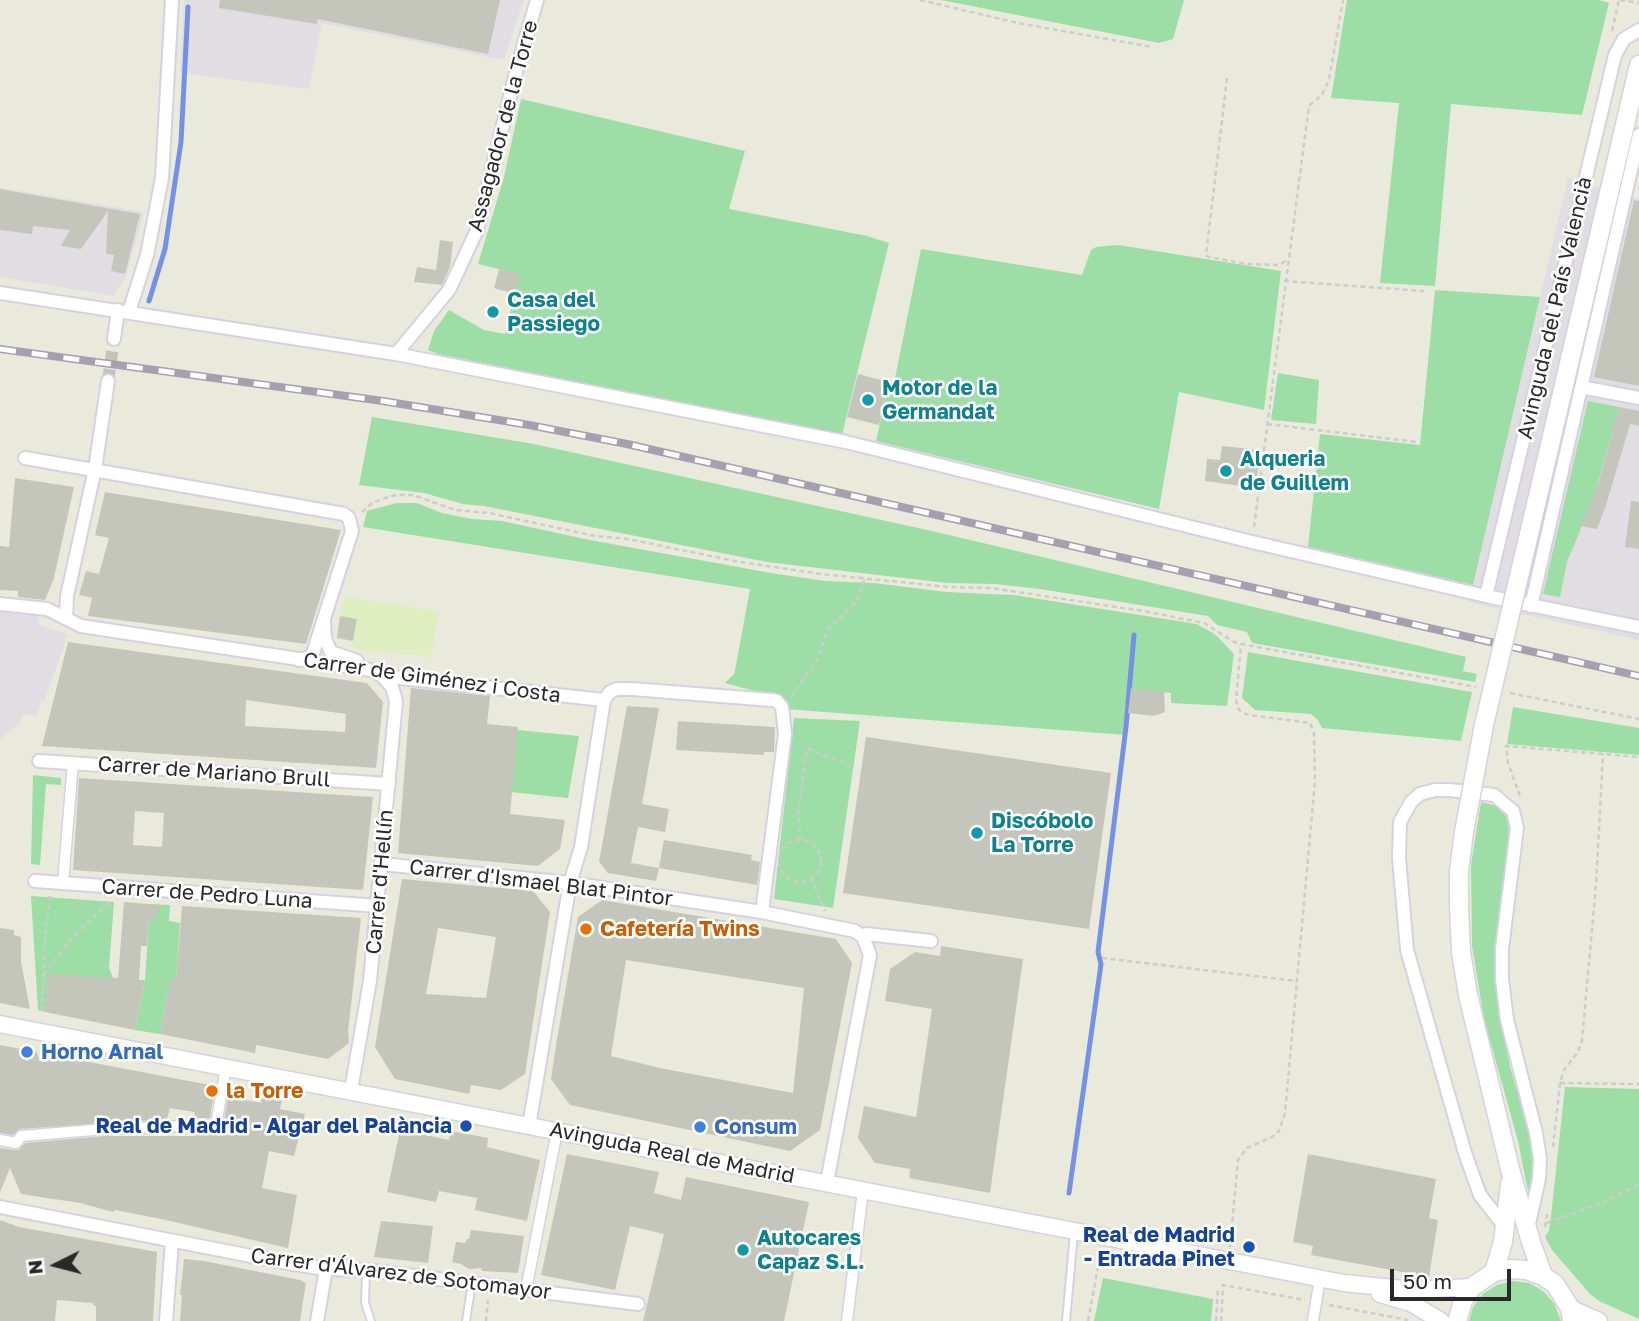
<!DOCTYPE html>
<meta charset="utf-8">
<style>
body{margin:0}
#map{position:relative;width:1639px;height:1321px;overflow:hidden;background:#e9eadc;font-family:"Golos Text",sans-serif}
canvas{display:block}
.north{position:absolute;left:21px;top:1230px;width:70px;height:70px;-webkit-text-stroke:5px #fff;paint-order:stroke;rotate:264deg;font-size:19px;font-weight:700;line-height:28px;text-align:center;color:#292929}
.north::after{content:'';display:block;margin:auto;width:24px;height:32px;background:#292929;clip-path:polygon(50% 0,100% 100%,50% 72%,0 100%)}
.scale{position:absolute;left:1390px;top:1269px;width:121px;height:32px;box-sizing:border-box;border:4px solid #292929;border-top:0;padding-left:9px;font-size:21px;line-height:24px;white-space:nowrap;color:#292929;-webkit-text-stroke:5px #fff;paint-order:stroke}
</style>
<div id="map">
<canvas width="1639" height="1321"></canvas>
<div class="north">N</div>
<div class="scale">50 m</div>
</div>
<script>
const g = document.querySelector('canvas').getContext('2d');
g.lineJoin = 'round';
function paint(path, color) {
  g.fillStyle = color;
  g.fill(path, 'evenodd');
}
function shape(rows) {
  const path = new Path2D();
  for (const r of rows) {
    if (r.length === 3) {
      path.moveTo(r[0] + r[2], r[1]);
      path.arc(r[0], r[1], r[2], 0, 2 * Math.PI);
      continue;
    }
    path.moveTo(r[0], r[1]);
    for (let i = 2; i < r.length; i += 2) path.lineTo(r[i], r[i + 1]);
  }
  return path;
}
function strokePath(path, color, width, dash) {
  g.strokeStyle = color;
  g.lineWidth = width;
  g.lineCap = dash ? 'butt' : 'round';
  g.setLineDash(dash || []);
  g.stroke(path);
}
function label(font, color, halo, rows, align = 'center') {
  g.font = font + ' "Golos Text",sans-serif';
  g.lineWidth = 5;
  g.setLineDash([]);
  g.textBaseline = 'middle';
  g.strokeStyle = halo;
  g.fillStyle = color;
  for (const [text, x, y, turn = 0] of rows) {
    g.save();
    g.translate(x, y);
    g.rotate((+turn || 0) * Math.PI / 180);
    g.textAlign = isNaN(turn) ? turn : align;
    if (halo) g.strokeText(text, 0, 0);
    g.fillText(text, 0, 0);
    g.restore();
  }
}
paint(shape([
 [184,0,524,0,504,60,322,23,309,89,180,73],
 [1568,178,1639,199,1639,640,1469,602],
 [0,188,144,212,126,277,113,296,0,277],
 [0,611,38,615,39,625,68,634,44,702,41,701,37,717,23,714,22,719,16,726,0,739]
]), '#e2dce3');
paint(shape([
 [941,0,1184,0,1173,39,1159,43],
 [1347,0,1599,0,1609,3,1582,115,1451,104,1435,286,1380,283,1399,103,1331,98],
 [521,99,745,151,729,209,867,236,889,243,842,435,438,354,428,350,434,331,449,310,484,330,505,334,519,274,478,264,504,177],
 [1118,245,1281,271,1264,410,1179,392,1159,509,876,441,889,382,894,383,921,249,1082,275,1091,250,1096,247],
 [1435,290,1540,297,1473,585,1308,547,1320,434,1420,445],
 [1278,373,1319,380,1316,424,1271,420],
 [1588,401,1619,407,1594,497,1567,562,1560,597,1543,594],
 [372,417,534,444,932,531,1466,657,1463,671,1477,674,1475,682,1252,643,1247,632,1217,625,1208,616,1040,589,995,584,947,583,767,562,484,506,463,504,424,493,359,485],
 [397,503,417,503,442,513,472,519,502,521,590,540,771,573,825,581,874,583,946,592,1014,595,1197,624,1216,635,1234,654,1227,706,1171,703,1171,693,1131,689,1126,735,785,709,777,697,725,683,734,674,736,665,750,589,363,527,367,511],
 [1248,652,1472,692,1461,741,1322,728,1317,719,1311,714,1255,710,1242,698],
 [1513,707,1639,728,1639,755,1507,744],
 [794,718,860,721,833,908,774,899],
 [517,730,579,736,568,798,511,792],
 [33,775,61,778,61,785,46,784,40,865,31,864],
 [1481,802,1496,806,1506,816,1510,835,1501,910,1501,1016,1510,1067,1530,1135,1534,1156,1530,1201,1518,1141,1484,1019,1472,946,1471,865],
 [31,896,114,902,109,968,113,978,49,975,45,1012,38,1010],
 [150,904,170,905,169,921,180,923,176,979,170,979,160,1034,135,1030,145,980],
 [1565,1087,1639,1089,1639,1319,1599,1301,1590,1294,1552,1250,1545,1237,1549,1230,1551,1216],
 [1103,1278,1213,1299,1211,1321,1094,1321],
 [1513,1281,1529,1283,1543,1291,1554,1303,1561,1321,1469,1321,1473,1307,1483,1294,1497,1285]
]), '#9cdea6');
paint(shape([
 [345,597,439,611,431,657,351,648,357,619,340,616]
]), '#deeec0');
strokePath(shape([
 [149,301,165,249,181,142,188,7],
 [1069,1193,1101,964,1098,952,1126,727,1134,635]
]), '#7591e6', 5);
paint(shape([
 [220,0,500,0,488,54,318,19,317,24,219,8],
 [0,189,140,214,125,274,111,271,114,255,106,254,108,211,81,249,61,246,70,230,33,226,32,234,0,230],
 [1634,200,1639,201,1639,386,1594,377],
 [440,240,453,242,450,267,442,285,414,282,417,267,436,270],
 [499,269,520,274,515,294,494,288],
 [858,374,889,382,879,425,847,417],
 [1619,407,1639,411,1639,426,1630,424,1606,505,1597,529,1581,526,1599,481],
 [1222,446,1260,450,1256,488,1205,481,1207,459,1220,460],
 [15,478,74,487,54,578,45,600,18,597,18,591,0,590,0,546,9,547],
 [105,492,341,530,306,644,88,616,92,598,79,595,86,571,99,574,109,538,95,535],
 [1631,501,1639,502,1639,549,1625,547],
 [340,616,357,619,353,641,337,638],
 [68,642,367,683,383,702,376,768,42,746],
 [246,700,346,714,345,732,245,726],
 [411,688,490,696,487,724,518,727,510,814,565,820,560,849,538,866,398,853],
 [1131,688,1164,692,1165,712,1154,716,1128,713],
 [627,706,659,708,642,804,669,809,665,832,638,827,631,863,659,868,656,881,608,873,599,862],
 [678,721,775,727,774,752,764,752,764,755,676,750],
 [866,737,1111,773,1089,929,843,893],
 [79,778,373,797,363,890,73,870],
 [135,811,164,813,162,847,133,845],
 [664,840,752,855,751,860,760,862,757,885,659,868],
 [402,879,533,891,550,912,525,1074,501,1090,471,1085,469,1094,395,1079,375,1047],
 [438,928,496,937,486,998,426,994],
 [602,900,836,939,852,963,820,1130,790,1151,570,1105,551,1079,557,1039,578,917],
 [626,960,804,988,793,1093,660,1068,611,1056],
 [124,902,160,905,156,921,149,920,147,946,141,946,139,980,145,980,135,1030,45,1012,48,974,118,978],
 [182,906,361,918,348,1031,349,1043,328,1059,256,1045,255,1053,160,1034,170,979,176,979],
 [0,928,14,930,14,935,21,937,21,962,30,1009,0,1003],
 [941,946,1023,959,990,1193,909,1178,910,1169,875,1163,858,1138,864,1106,916,1117,932,1009,885,1001,890,969,915,952,940,956],
 [0,1045,37,1052,39,1061,41,1061,42,1053,215,1086,210,1118,194,1118,195,1112,170,1108,167,1119,20,1129,13,1135,0,1133],
 [257,1095,282,1099,280,1109,305,1114,294,1156,269,1151,262,1188,297,1195,288,1248,161,1219,115,1210,113,1212,80,1203,21,1194,10,1168,0,1192,0,1148,15,1150,19,1150,25,1143,105,1136,194,1136,194,1133,217,1132,223,1127,228,1097,262,1103],
 [400,1130,449,1140,451,1131,488,1138,487,1147,540,1160,527,1221,475,1210,477,1198,439,1191,436,1202,387,1192],
 [567,1154,659,1172,654,1193,681,1200,686,1177,809,1202,784,1321,643,1321,664,1234,630,1226,615,1290,541,1275],
 [1308,1154,1436,1179,1429,1218,1438,1220,1429,1277,1311,1255,1313,1246,1293,1242],
 [0,1220,19,1227,157,1252,153,1321,96,1321,96,1306,94,1306,93,1303,57,1300,55,1321,0,1321],
 [381,1221,433,1226,428,1263,374,1257],
 [471,1230,524,1236,518,1273,482,1271,481,1268,469,1269,461,1264,452,1262,456,1242,465,1243,467,1239,469,1239],
 [184,1259,204,1261,300,1280,306,1283,300,1321,180,1321,182,1295,180,1295]
]), '#c5c6bb');
strokePath(shape([
 [108,381,114,339]
]), '#c3c3b8', 12, [12, 6]);
const service = shape([
 [366,1270,365,1303,371,1321],
 [466,1321,472,1283],
 [1066,1321,1074,1233]
]);
const pedestrian = shape([
 [63,883,73,763],
 [0,1140,16,1143,21,1136,105,1129,216,1125,226,1067],
 [526,1290,557,1131],
 [847,1321,863,1190],
 [1313,1321,1320,1278]
]);
const minor = shape([
 [0,293,396,354,846,442,1252,542,1486,596,1639,627],
 [129,312,147,255,162,178,172,0],
 [114,339,118,310],
 [396,354,449,290,477,230,517,68,537,0],
 [1581,387,1639,398],
 [25,458,344,514,349,518,352,531,313,653,310,657,299,660],
 [1486,596,1615,55,1624,39,1639,30],
 [0,604,47,609,81,626,371,670,382,676,604,700],
 [1531,606,1639,135],
 [66,618,67,596,95,469,108,381],
 [324,622,325,639,331,652,357,661],
 [39,761,389,784],
 [382,864,570,883,762,912,855,931,863,937,870,955,827,1182],
 [35,881,379,906],
 [863,937,866,934,931,941],
 [351,1090,370,981,396,701,392,687,382,676],
 [529,1126,570,883,581,847,604,700,610,692,617,689,632,689,772,700,777,701,782,707,785,734,762,912],
 [0,1207,287,1263,326,1269,366,1270,638,1304],
 [1505,1227,1480,1195,1465,1153,1407,950,1399,858,1400,822,1411,802,1420,794,1435,790,1449,790,1494,795,1513,811,1517,828,1502,949,1502,979,1507,1020,1536,1133,1540,1159,1539,1179,1528,1228],
 [166,1321,172,1241],
 [317,1321,326,1269]
]);
const tertiary = shape([
 [0,1024,1344,1283,1413,1290,1472,1287],
 [1380,1294,1411,1303,1441,1321],
 [1570,1308,1599,1321]
]);
const secondary = shape([
 [1545,466,1639,65],
 [1464,832,1459,871,1459,907,1461,952,1468,995,1511,1173,1531,1242,1543,1276],
 [1494,1272,1503,1242,1510,1184],
 [1457,1321,1463,1301,1472,1287,1494,1272,1510,1269,1527,1270,1543,1276,1555,1284,1570,1308,1572,1321]
]);
strokePath(service, '#d6d1e1', 10);
strokePath(pedestrian, '#d6d1e1', 13);
strokePath(minor, '#d6d1e1', 16);
strokePath(tertiary, '#d6d1e1', 19);
strokePath(secondary, '#d6d1e1', 21);
strokePath(shape([
 [920,0,1018,23,1152,47],
 [1620,0,1639,3],
 [1612,31,1619,0],
 [1227,78,1206,255,1209,257,1246,264,1280,265,1288,259],
 [1284,281,1424,291],
 [1267,424,1417,442],
 [362,512,372,503,382,499,396,495,413,495,455,510,489,513,595,536,628,539,740,562,821,574,949,587,990,588,1144,611,1204,623,1234,642,1246,645,1476,687],
 [1254,527,1308,113,1310,105,1322,95,1329,80,1343,0],
 [1510,693,1639,719],
 [791,697,817,660,827,631,857,601,865,578],
 [1520,796,1508,763,1506,746,1639,757],
 [800,840,798,815,807,748,851,766],
 [800,861,21],
 [811,878,825,911],
 [1102,958,1297,981],
 [43,975,74,936,109,902],
 [42,1011,46,924,50,896],
 [1560,1083,1639,1084],
 [1553,1147,1560,1083,1564,1070,1578,1052,1582,1040,1596,885,1603,754],
 [1547,1223,1602,1203,1639,1184],
 [1545,1227,1548,1210],
 [1230,1247,1238,1160,1247,1148,1272,1137,1279,1131,1285,1113,1315,781,1314,733,1310,723,1249,715,1241,712,1238,708,1236,701,1241,644],
 [1329,1305,1408,1320],
 [486,1321,488,1300],
 [1088,1321,1101,1252],
 [1216,1321,1218,1288],
 [1221,1321,1223,1285,1305,1300]
]), '#ccc', 2.5, [5, 3.5]);
strokePath(service, '#fff', 6);
strokePath(pedestrian, '#fff', 10);
strokePath(minor, '#fff', 12);
strokePath(tertiary, '#fff', 16);
strokePath(secondary, '#fff', 18);
const rail = shape([
 [0,349,383,401,529,425,627,444,1639,676]
]);
strokePath(rail, '#a69fb2', 8);
strokePath(rail, '#fff', 5, [16]);
const secondaryBridge = shape([
 [1464,832,1484,725,1545,466]
]);
strokePath(secondaryBridge, '#d6d1e1', 21, []);
strokePath(secondaryBridge, '#fff', 18);
for (const [x, y, r, color] of [
 [493,312,7,"#0f9aa8"],
 [868,400,7,"#0f9aa8"],
 [1226,471,7,"#0f9aa8"],
 [977,833,7,"#0f9aa8"],
 [586,929,7,"#e8710a"],
 [27,1052,7,"#3f7fe0"],
 [212,1091,7,"#e8710a"],
 [466,1126,7,"#1a4fb4"],
 [700,1127,7,"#3f7fe0"],
 [1249,1247,7,"#1a4fb4"],
 [743,1250,7,"#0f9aa8"]
]) {
  const dot = new Path2D();
  dot.arc(x, y, r, 0, 2 * Math.PI);
  g.fillStyle = color;
  g.fill(dot);
  strokePath(dot, '#fff', 2.5);
}
label('21px', '#292929', '#fff', [
 ["Assagador de la Torre",503,126,-75],
 ["Avinguda del País Valencià",1555,308,-77],
 ["Carrer de Giménez i Costa",432,678,8],
 ["Carrer de Mariano Brull",214,772,4],
 ["Carrer d'Hellín",380,882,-85],
 ["Carrer d'Ismael Blat Pintor",541,883,7],
 ["Carrer de Pedro Luna",207,894,4],
 ["Avinguda Real de Madrid",672,1153,11],
 ["Carrer d'Álvarez de Sotomayor",401,1274,7]
]);
label('bold 21px', '#0d838f', '#fff', [
 ["Casa del",507,300],
 ["Passiego",507,324],
 ["Motor de la",882,388],
 ["Germandat",882,412],
 ["Alqueria",1240,459],
 ["de Guillem",1240,483],
 ["Discóbolo",991,821],
 ["La Torre",991,845],
 ["Autocares",757,1238],
 ["Capaz S.L.",757,1262]
], 'left');
label('bold 21px', '#c56008', '#fff', [
 ["Cafetería Twins",600,929],
 ["la Torre",226,1091]
], 'left');
label('bold 21px', '#366cbe', '#fff', [
 ["Horno Arnal",41,1052],
 ["Consum",714,1127]
], 'left');
label('bold 21px', '#164399', '#fff', [
 ["Real de Madrid - Algar del Palància",452,1126],
 ["Real de Madrid",1235,1235],
 ["- Entrada Pinet",1235,1259]
], 'right');
</script>
